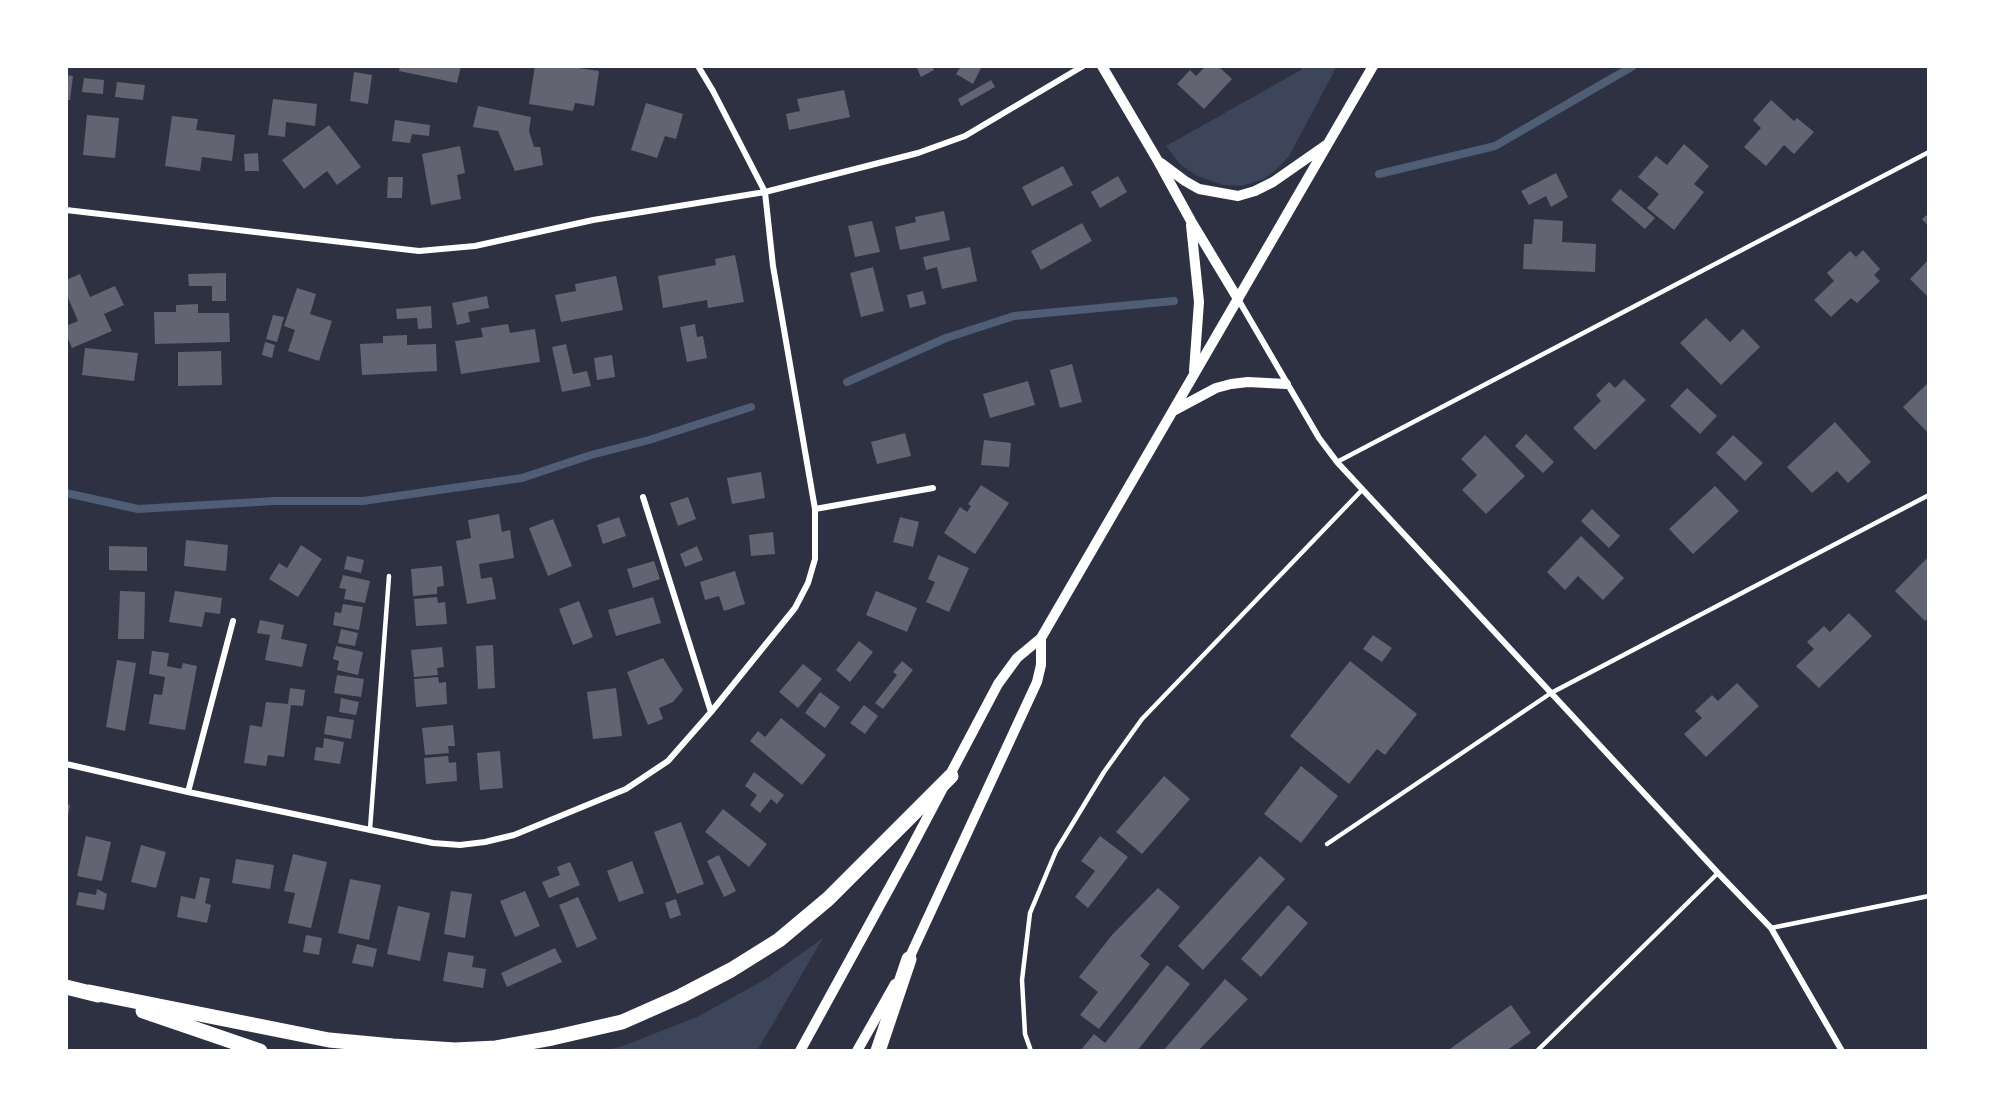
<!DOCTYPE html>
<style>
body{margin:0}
#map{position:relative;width:1995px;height:1117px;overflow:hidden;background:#2d3142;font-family:Rubik,sans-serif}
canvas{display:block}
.frame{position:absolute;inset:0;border:68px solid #fff;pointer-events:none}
</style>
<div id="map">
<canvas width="1995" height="1117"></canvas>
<div class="frame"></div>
</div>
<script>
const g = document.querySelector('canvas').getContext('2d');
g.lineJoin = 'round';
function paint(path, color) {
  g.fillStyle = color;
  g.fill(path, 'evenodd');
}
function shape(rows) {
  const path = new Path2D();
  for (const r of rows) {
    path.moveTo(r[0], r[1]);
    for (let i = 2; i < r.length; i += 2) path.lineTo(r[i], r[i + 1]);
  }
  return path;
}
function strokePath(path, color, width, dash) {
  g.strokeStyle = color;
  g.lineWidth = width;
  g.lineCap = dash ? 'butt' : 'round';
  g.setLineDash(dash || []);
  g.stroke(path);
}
paint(shape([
 [1302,66,1337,66,1289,156,1278,168,1264,179,1242,186,1223,185,1197,176,1180,164,1166,146,1301,70],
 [823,938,757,1051,601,1051,620,1047,697,1017,766,979]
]), '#3c4559');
strokePath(shape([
 [1379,174,1495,146,1633,66],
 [847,382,946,338,1014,316,1174,301],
 [66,493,138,509,274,501,363,501,522,478,591,455,649,440,751,407]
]), '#4f5d75', 8);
paint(shape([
 [400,66,461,66,457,83,399,71],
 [535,66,565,66,599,71,594,106,575,103,573,111,529,104],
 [916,66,932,66,934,70,921,77],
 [961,66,982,66,973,84,956,74],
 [1206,66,1218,66,1232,79,1204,109,1177,84,1190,70,1196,76],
 [354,72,372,75,368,104,350,101],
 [66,75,73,76,70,100,66,100],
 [84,78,104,80,103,94,82,92],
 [991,80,995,87,961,106,958,99],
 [117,82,145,85,143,100,115,97],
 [844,90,850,117,789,130,786,114,800,111,797,99],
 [273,99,317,104,315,126,286,122,285,137,268,135],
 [1771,100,1794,121,1797,118,1814,132,1794,154,1784,145,1766,166,1744,147,1761,128,1753,120],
 [646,103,683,114,676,139,665,136,657,158,631,150],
 [478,106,531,117,529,131,534,147,540,147,543,165,515,171,498,131,473,127],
 [87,115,119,118,115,158,83,155],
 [172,116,198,119,196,130,235,135,232,161,202,157,200,171,165,166],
 [395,120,430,125,429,136,412,134,410,143,392,141],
 [329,125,361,167,337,185,327,171,304,189,282,160],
 [1684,144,1709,166,1694,184,1704,192,1674,230,1647,208,1659,194,1638,177,1656,156,1667,165],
 [460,146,465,173,457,175,461,199,431,205,422,154],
 [258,153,259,171,245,171,244,154],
 [1063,166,1073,185,1032,206,1022,187],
 [1556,173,1568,197,1551,207,1546,196,1529,205,1521,191],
 [1118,176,1127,192,1100,208,1091,192],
 [388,177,403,177,402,198,387,198],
 [1620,189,1655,218,1645,229,1611,200],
 [944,211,950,240,900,250,895,227,916,222,915,217],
 [1929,213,1929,227,1922,219],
 [1534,219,1563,221,1562,242,1596,244,1595,272,1523,269,1524,244,1532,244],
 [872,221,880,252,855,257,848,226],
 [1082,223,1092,241,1041,270,1031,251],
 [970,247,977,281,942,289,937,267,926,270,923,257],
 [1863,250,1880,269,1874,275,1880,281,1857,303,1851,298,1831,317,1814,300,1834,281,1827,273,1850,251,1856,257],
 [735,255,744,302,708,308,707,300,663,308,658,276,716,265,715,259],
 [1929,259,1929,298,1910,279],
 [873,267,884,311,861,317,850,273],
 [226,273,226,301,212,301,212,286,189,286,188,274],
 [80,274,90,297,115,286,124,305,104,314,112,331,72,348,66,334,66,326,78,321,66,293,66,280],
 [616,276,623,310,561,322,555,295,576,291,575,284],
 [297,288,316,294,310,314,332,321,319,361,288,351,295,330,284,326],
 [923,291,926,304,910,308,907,295],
 [487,296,489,308,468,312,470,322,457,325,452,303],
 [198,304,198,313,229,313,230,342,155,344,154,312,176,312,176,305],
 [431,306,432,328,418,329,417,318,397,319,396,309],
 [273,315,284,317,277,342,266,339],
 [1706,318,1730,342,1743,329,1760,347,1721,385,1680,343],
 [508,324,510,333,535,329,540,362,461,374,455,341,483,337,481,328],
 [695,324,697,337,703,336,707,358,687,362,680,327],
 [407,335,407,345,436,344,437,371,362,375,360,344,383,343,383,336],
 [265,342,275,345,272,358,262,355],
 [566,344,573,374,587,371,591,386,562,392,552,347],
 [85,348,138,353,134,381,82,375],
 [221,351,222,385,178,386,178,352],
 [612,355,615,377,597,380,594,358],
 [1072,364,1082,402,1060,408,1050,370],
 [1624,379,1646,400,1595,450,1573,428,1601,401,1596,395,1609,382,1615,388],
 [1028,381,1035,405,990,418,983,394],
 [1929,382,1929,434,1903,407],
 [1687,388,1717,416,1700,434,1670,406],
 [1835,422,1871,462,1848,483,1837,471,1812,493,1787,467],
 [905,433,911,456,877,464,871,442],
 [1526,434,1554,462,1543,473,1515,446],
 [1485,435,1525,476,1486,514,1462,490,1477,475,1461,459],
 [1733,435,1763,463,1745,481,1716,453],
 [984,440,1011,443,1009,467,981,465],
 [761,472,765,498,732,504,727,478],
 [981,485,1009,503,975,554,944,533,960,507,967,512,971,506,968,504],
 [1715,486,1739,511,1693,554,1669,529],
 [688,497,696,519,678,526,670,503],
 [1592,509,1620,536,1609,548,1581,521],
 [499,514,502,532,510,530,514,558,479,564,481,579,492,577,496,599,467,604,456,541,471,538,468,520],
 [619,517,626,536,603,544,597,525],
 [900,517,919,522,913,547,893,542],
 [553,519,572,566,548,576,529,528],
 [773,532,775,554,751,556,749,535],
 [1581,536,1624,578,1603,600,1578,576,1565,590,1547,572],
 [186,540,228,545,226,571,184,566],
 [301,545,322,559,298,597,269,579,279,563,287,568],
 [109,546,147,547,147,571,109,570],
 [697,546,703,560,685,567,680,554],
 [938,555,969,568,949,612,926,602,935,582,928,579],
 [347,556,364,560,361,573,344,569],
 [1929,556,1929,617,1925,621,1895,591],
 [654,561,660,579,633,588,627,569],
 [442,566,444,586,437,587,437,594,413,596,411,569],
 [735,571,745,604,724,611,719,596,705,600,700,582],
 [343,575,370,581,365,603,344,599,346,589,339,588],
 [120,591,145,592,144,639,118,639],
 [175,591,222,598,220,614,205,612,202,627,169,622],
 [876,591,917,608,907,632,866,615],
 [437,597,438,603,445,602,447,624,416,626,414,599],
 [653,597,661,623,616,636,608,610],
 [579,601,593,637,573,645,559,609],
 [343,604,363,607,359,630,333,625,335,612,341,613],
 [1849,613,1872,636,1819,688,1796,666,1814,649,1807,642,1824,626,1830,632],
 [260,620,284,625,281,639,307,644,302,667,265,660,270,635,257,633],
 [341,629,358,633,355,646,338,643],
 [1373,635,1392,648,1382,662,1363,649],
 [859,641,873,652,850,682,836,670],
 [493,645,495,688,478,689,476,646],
 [336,646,363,652,358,675,337,670,339,661,333,659],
 [442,647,444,667,437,668,438,675,414,677,411,650],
 [152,651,169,653,167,666,181,669,183,663,197,666,185,730,149,724,154,694,162,695,165,677,149,674],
 [663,658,683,690,673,702,659,708,663,719,648,725,627,672],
 [117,660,136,663,125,731,106,727],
 [902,661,913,670,883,709,875,703,897,675,893,672],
 [1350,661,1417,714,1385,755,1377,749,1349,784,1290,736],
 [803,664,822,679,798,708,779,692],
 [337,675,364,679,361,697,334,693],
 [438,677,439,683,446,682,447,704,416,707,414,679],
 [1737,683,1759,706,1706,757,1684,734,1702,718,1695,711,1712,695,1718,701],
 [290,688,305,690,303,706,291,705,284,757,268,755,266,766,244,763,250,725,262,727,266,702,288,704],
 [616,688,622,736,593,739,587,692],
 [820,692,840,707,825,728,805,713],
 [341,698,359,702,356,715,339,712],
 [864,705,878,716,865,734,850,723],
 [327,716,354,720,351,739,324,734],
 [781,718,826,755,802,785,750,741,758,731,765,737],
 [453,725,455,746,448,746,449,753,425,755,422,728],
 [324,738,344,742,340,764,314,760,316,747,323,748],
 [500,751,503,788,480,790,477,753],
 [448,756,449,763,456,762,457,781,426,784,424,758],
 [1301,766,1338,796,1301,843,1264,814],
 [754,772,784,795,777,804,771,799,760,813,750,805,757,795,745,786],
 [1164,776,1190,799,1142,854,1116,832],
 [66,804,70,805,67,820,66,820],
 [723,809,767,844,749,867,705,832],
 [681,822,704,884,677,894,654,832],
 [86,836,111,842,102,881,77,876],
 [1100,836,1128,857,1088,908,1075,897,1095,871,1081,861],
 [141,845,166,852,156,888,131,882],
 [293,854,327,862,311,928,288,923,295,893,284,891],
 [719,855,736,891,724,897,707,861],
 [1260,856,1285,879,1203,970,1178,946],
 [236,859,274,865,270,889,232,883],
 [632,861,644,893,619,902,607,871],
 [570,862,580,885,549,898,542,882,560,875,557,867],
 [200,877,210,879,205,903,211,905,207,923,177,917,181,896,195,899],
 [350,879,381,885,369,940,338,933],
 [1158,888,1180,907,1140,956,1150,964,1099,1029,1080,1015,1098,992,1079,977,1112,935],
 [97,889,107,894,104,910,76,905,79,892,96,895],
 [451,891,472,894,465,938,444,934],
 [525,891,540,926,515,937,500,901],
 [578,897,597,939,577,948,559,905],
 [676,899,681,915,670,919,665,903],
 [1288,905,1308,923,1261,977,1241,959],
 [398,906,430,913,420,961,387,954],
 [306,935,322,938,319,955,303,952],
 [357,944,377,949,373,967,352,963],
 [555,948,562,962,507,987,501,973],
 [448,952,474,956,472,967,486,969,483,988,443,981],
 [1167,965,1190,984,1137,1051,1080,1051,1094,1034,1105,1043],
 [1225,979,1248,999,1198,1051,1163,1051],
 [1511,1005,1531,1033,1506,1051,1447,1051]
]), '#626471');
strokePath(shape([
 [1337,462,1929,152],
 [370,829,389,576],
 [1327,844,1551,693,1929,495],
 [1771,928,1929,896],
 [1031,1051,1025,1034,1022,980,1030,913,1056,851,1104,772,1142,719,1361,491],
 [1537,1051,1718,873]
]), '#fff', 4.5);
strokePath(shape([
 [66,210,419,251,475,246,593,220,765,192,918,153,965,136,1083,66],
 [1238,299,1319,438,1337,462,1718,873,1771,928,1842,1051],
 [643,497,711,712],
 [815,509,933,488],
 [66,764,188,792,433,843,460,845,485,842,514,835,626,789,668,761,711,712,795,608,808,583,815,559,815,509,773,266,765,192,713,91,698,66],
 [188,792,233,621]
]), '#fff', 6);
strokePath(shape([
 [1102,66,1158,161,1191,221,1238,299],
 [1161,163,1185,181,1199,189,1238,196,1255,191,1273,182,1326,145],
 [1191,225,1199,302,1194,371],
 [1173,411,1216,388,1231,384,1248,382,1286,384],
 [906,965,1037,682,1041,665,1041,638],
 [800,1051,908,854,998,684,1017,658,1041,638,1373,66],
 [857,1051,895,984]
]), '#fff', 10);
strokePath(shape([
 [66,987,98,995],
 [89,992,329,1040,393,1046,455,1050,496,1048,552,1038,622,1022,681,996,731,970,779,940,828,899,951,776],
 [143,1011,260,1051],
 [878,1051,909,959]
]), '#fff', 15);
</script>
